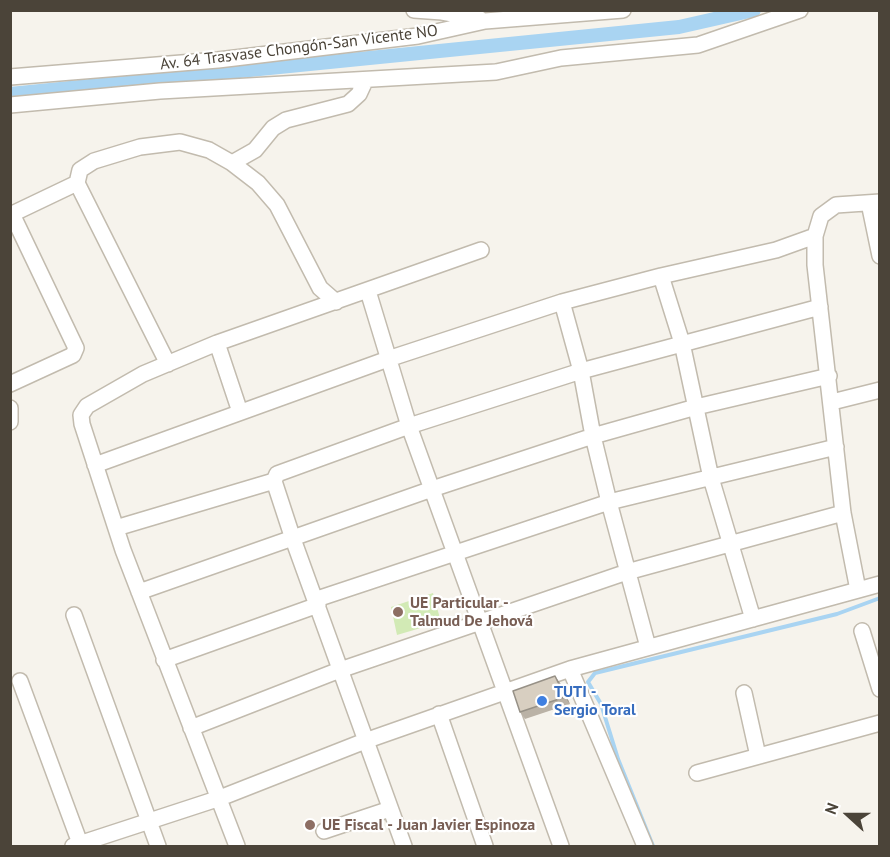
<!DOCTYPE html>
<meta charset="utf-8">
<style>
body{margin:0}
#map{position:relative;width:890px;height:857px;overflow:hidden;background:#f6f3ec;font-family:"PT Sans",sans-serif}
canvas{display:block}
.frame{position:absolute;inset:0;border:12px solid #4b4439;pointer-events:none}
.north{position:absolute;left:818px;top:785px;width:60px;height:60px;-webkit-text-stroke:4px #fff;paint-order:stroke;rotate:291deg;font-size:16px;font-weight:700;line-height:24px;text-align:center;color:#4b4439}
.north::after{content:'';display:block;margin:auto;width:21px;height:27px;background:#4b4439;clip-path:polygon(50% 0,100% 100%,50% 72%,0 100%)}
</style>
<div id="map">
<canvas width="890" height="857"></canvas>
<div class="frame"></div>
<div class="north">N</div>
</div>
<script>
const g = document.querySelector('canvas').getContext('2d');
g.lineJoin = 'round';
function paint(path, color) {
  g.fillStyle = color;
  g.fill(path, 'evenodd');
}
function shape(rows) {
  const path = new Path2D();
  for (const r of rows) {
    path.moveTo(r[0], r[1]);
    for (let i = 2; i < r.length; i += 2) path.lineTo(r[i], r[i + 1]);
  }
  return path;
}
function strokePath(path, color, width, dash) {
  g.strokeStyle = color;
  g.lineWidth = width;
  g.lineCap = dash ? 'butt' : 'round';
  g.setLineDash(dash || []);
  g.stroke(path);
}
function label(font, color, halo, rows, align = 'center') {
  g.font = font + ' "PT Sans",sans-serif';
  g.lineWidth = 4.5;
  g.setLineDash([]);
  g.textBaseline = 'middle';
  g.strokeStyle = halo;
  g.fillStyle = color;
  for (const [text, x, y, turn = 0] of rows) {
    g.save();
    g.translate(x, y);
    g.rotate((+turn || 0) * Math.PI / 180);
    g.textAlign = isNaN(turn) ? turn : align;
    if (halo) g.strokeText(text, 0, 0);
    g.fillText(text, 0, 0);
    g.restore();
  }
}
paint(shape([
 [433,593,441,622,397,635,391,607]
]), '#d2eab5');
strokePath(shape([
 [653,846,618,759,601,704,588,682,595,673,837,614,880,598]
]), '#a9d4f2', 4);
strokePath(shape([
 [10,94,679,27,754,10]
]), '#a9d4f2', 14);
const minor = shape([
 [414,10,442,12,480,19],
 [10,77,218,60,418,36,485,21,623,10],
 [10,105,160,91,496,72,561,58,698,45,800,10],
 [232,163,258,183,277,205,320,288,336,302],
 [869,203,880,256],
 [10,215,77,183],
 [661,276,682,343,711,478,753,619],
 [368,291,409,426,561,846],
 [562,302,581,371,593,436,609,502,648,647],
 [217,343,240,412],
 [168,364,77,183,80,170,94,161,140,147,180,142,209,150,232,163,255,150,273,128,286,120,348,104,359,94,365,81],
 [10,384,73,355,76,348,12,214],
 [832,402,880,390],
 [10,408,10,422],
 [95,465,388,359,562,302,661,276,776,250,815,236],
 [116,528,274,481],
 [858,590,843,513,815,265,815,236,821,216,836,205,880,202],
 [139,592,432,489,593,436,696,407,829,376],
 [317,599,609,502,836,447],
 [74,615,158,846],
 [862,631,880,689],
 [164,660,318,605],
 [570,669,645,846],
 [20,681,81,846],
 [744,693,758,756],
 [439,714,485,846],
 [191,728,337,671,627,572,843,513],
 [697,773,880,723],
 [324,831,390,809],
 [73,846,220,798,365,741,570,669,880,584],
 [237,846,123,550,82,424,81,415,87,406,143,374,217,343,481,250],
 [404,846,293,539,274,481,277,474,409,426,581,371,820,307]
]);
strokePath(minor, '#c2bbae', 18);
strokePath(minor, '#fff', 15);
paint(shape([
 [560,683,570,704,525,719,520,712]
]), '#bab2a6');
paint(shape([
 [555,676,560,683,570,704,565,697]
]), '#979187');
const building = shape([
 [555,676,565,697,520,712,513,691,555,676]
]);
paint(building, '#d8cfc1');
strokePath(building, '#979187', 1.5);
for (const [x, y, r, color] of [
 [398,612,6,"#8d6e63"],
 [542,701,6,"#3f7fe0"],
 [310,825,6,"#8d6e63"]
]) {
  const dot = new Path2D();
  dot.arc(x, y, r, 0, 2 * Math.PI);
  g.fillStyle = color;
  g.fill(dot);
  strokePath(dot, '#fff', 2);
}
label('16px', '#4b4439', '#fff', [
 ["Av. 64 Trasvase Chongón-San Vicente NO",299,48,-7]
]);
label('bold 16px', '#785e54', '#fff', [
 ["UE Particular -",410,603],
 ["Talmud De Jehová",410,621],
 ["UE Fiscal - Juan Javier Espinoza",322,825]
], 'left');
label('bold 16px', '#366cbe', '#fff', [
 ["TUTI -",554,692],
 ["Sergio Toral",554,710]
], 'left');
</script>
